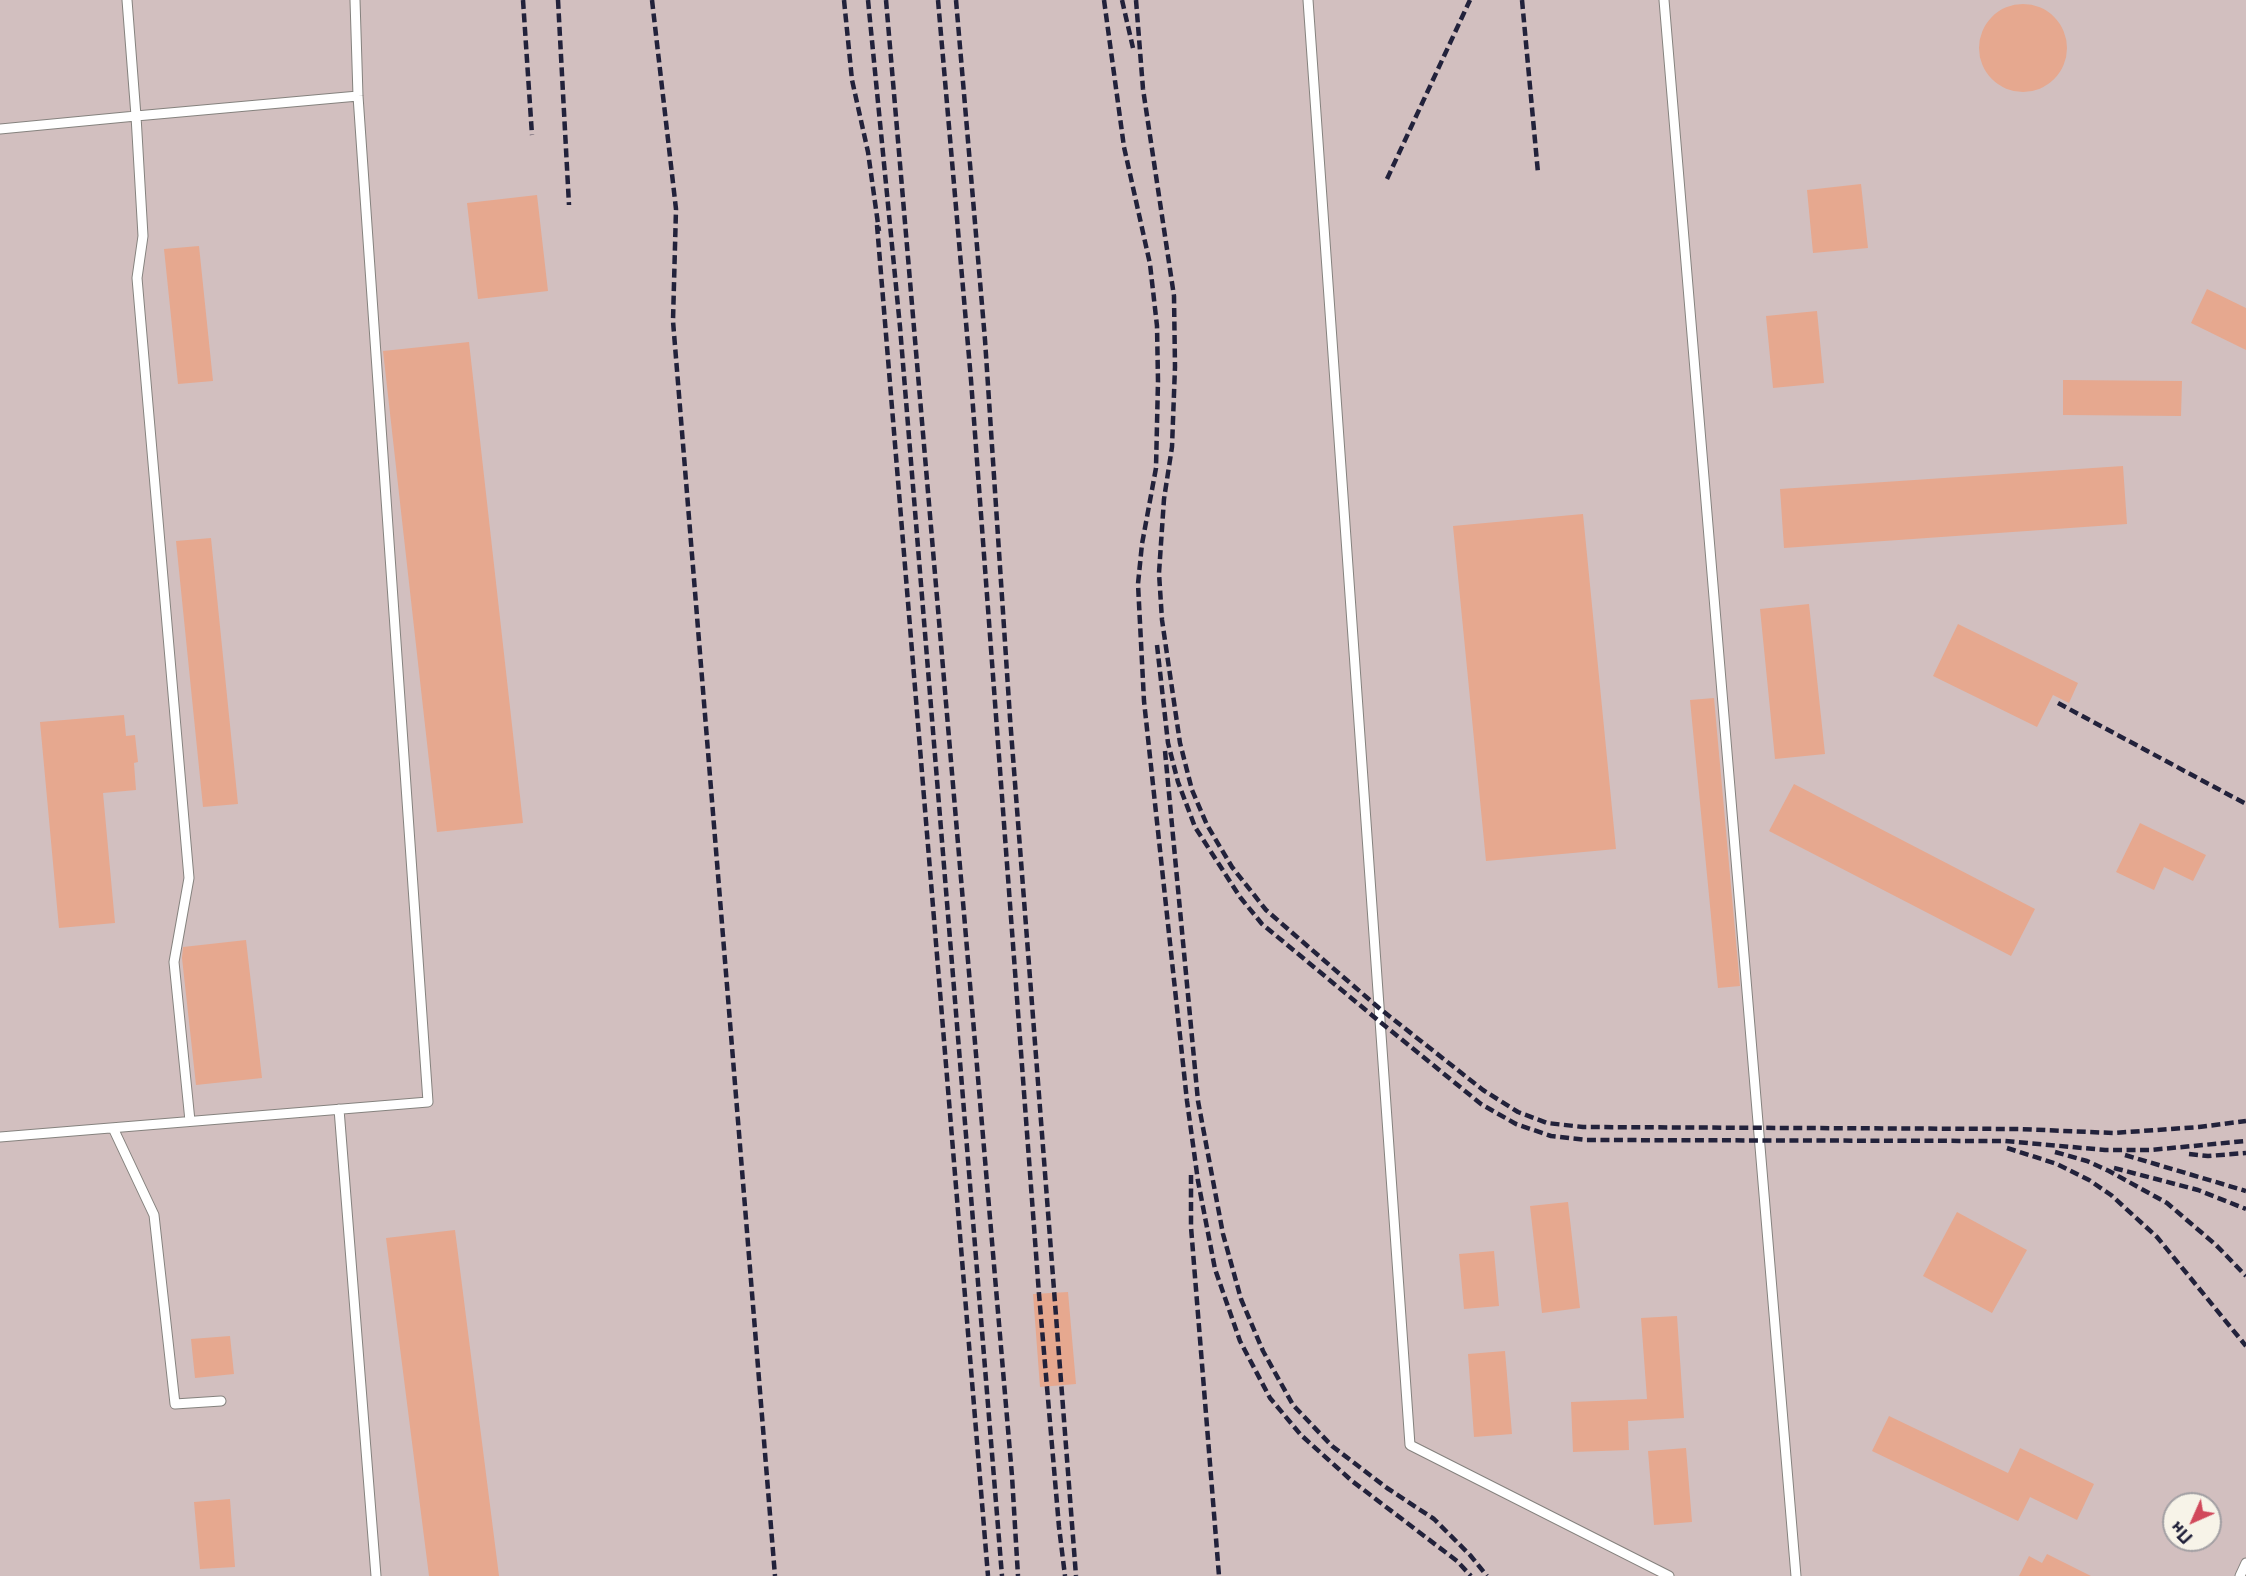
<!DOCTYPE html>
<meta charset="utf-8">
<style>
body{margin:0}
#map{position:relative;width:2246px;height:1576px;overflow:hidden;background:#e8e2c0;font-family:"Playpen Sans",sans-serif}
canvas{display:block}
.north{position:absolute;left:2162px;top:1492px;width:60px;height:60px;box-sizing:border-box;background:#f7f3e8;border:2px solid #a29fa3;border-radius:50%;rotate:225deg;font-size:16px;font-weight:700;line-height:24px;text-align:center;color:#22223b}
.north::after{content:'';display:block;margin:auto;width:21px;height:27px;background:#d1495b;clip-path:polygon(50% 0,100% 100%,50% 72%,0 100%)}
</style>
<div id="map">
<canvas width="2246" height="1576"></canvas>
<div class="north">Пн</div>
</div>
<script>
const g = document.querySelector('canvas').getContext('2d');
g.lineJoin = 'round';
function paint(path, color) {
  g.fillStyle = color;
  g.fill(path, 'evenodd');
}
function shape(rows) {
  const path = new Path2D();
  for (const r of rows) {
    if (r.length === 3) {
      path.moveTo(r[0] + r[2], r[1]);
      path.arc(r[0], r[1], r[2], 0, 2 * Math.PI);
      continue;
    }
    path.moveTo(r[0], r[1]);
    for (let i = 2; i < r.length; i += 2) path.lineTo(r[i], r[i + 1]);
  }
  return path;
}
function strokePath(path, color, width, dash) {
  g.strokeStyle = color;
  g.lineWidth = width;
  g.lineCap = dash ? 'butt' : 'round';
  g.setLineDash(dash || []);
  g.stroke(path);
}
paint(shape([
 [0,0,2246,0,2246,1576,0,1576],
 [2174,1504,2210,1504,2210,1540,2174,1540]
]), '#d2bfbf');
paint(shape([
 [2023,48,44],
 [1861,184,1868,248,1813,253,1807,190],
 [537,195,548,291,478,299,467,203],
 [199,246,213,381,178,384,164,249],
 [2207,289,2246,308,2246,350,2191,323],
 [1817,311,1824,383,1773,388,1766,316],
 [469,342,523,823,437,832,383,351],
 [2063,380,2182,381,2181,416,2063,415],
 [2123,466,2127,524,1784,548,1780,489],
 [1583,514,1616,849,1486,861,1453,526],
 [211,538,238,804,203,807,176,541],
 [1809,604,1825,754,1775,759,1760,609],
 [1958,624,2078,683,2069,703,2053,695,2037,727,1933,676],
 [1714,698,1740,986,1718,988,1690,700],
 [124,715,126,736,135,735,138,762,134,763,136,790,103,793,115,923,59,928,40,722],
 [1794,784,2035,909,2011,956,1769,831],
 [2140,823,2206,855,2193,881,2164,867,2154,890,2116,872],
 [246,940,262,1078,196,1085,182,958,183,947],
 [1568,1202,1580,1308,1542,1313,1530,1206],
 [1957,1212,2027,1250,1992,1313,1923,1276],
 [455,1230,499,1576,429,1576,386,1238],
 [1494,1251,1499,1306,1464,1309,1459,1254],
 [1068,1292,1076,1384,1040,1387,1033,1294],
 [1677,1316,1684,1418,1628,1421,1629,1450,1573,1452,1571,1402,1647,1399,1641,1318],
 [230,1336,234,1374,195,1378,191,1339],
 [1505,1351,1512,1434,1474,1437,1468,1354],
 [1889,1416,2008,1473,2020,1448,2094,1484,2077,1520,2030,1497,2018,1521,1872,1451],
 [1686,1448,1692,1522,1654,1525,1648,1451],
 [230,1499,235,1567,200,1569,194,1502],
 [2047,1554,2091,1576,2019,1576,2029,1556,2042,1563]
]), '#e6a88f');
const lane = shape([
 [1308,0,1410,1445,1669,1576],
 [1664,0,1796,1576],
 [0,129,136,116,127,0],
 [339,1109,376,1576],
 [190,1121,174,962,189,878,137,278,143,236,136,116,358,96],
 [113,1128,154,1215,175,1404,221,1401],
 [0,1137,428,1102,358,96,355,0],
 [2240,1576,2246,1563]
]);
strokePath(lane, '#85827e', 11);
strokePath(lane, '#fff', 9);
strokePath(shape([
 [523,0,532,135],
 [558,0,569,205],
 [652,0,676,209,673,321,775,1576],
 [844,0,852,80,868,152,879,231],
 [868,0,900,327,1002,1576],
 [886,0,1012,1476,1018,1576],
 [938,0,971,380,1039,1294,1059,1527,1065,1576],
 [956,0,985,340,1010,718,1076,1576],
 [1104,0,1124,147,1150,264,1157,326,1158,381,1156,468,1142,544,1138,584,1144,701,1187,1101,1198,1181,1215,1269,1240,1341,1270,1398,1301,1435,1352,1481,1457,1561,1471,1576],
 [1122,0,1133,48],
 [1136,0,1143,89,1174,296,1175,367,1172,447,1164,499,1159,573,1162,620,1180,743,1192,790,1207,825,1232,867,1266,910,1379,1008,1483,1090,1518,1112,1547,1123,1583,1127,2019,1129,2113,1133,2199,1127,2246,1121],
 [1522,0,1538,173],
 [1387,179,1470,0],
 [877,225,988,1576],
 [1157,645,1168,743,1178,782,1195,827,1240,897,1262,924,1379,1021,1481,1104,1516,1124,1551,1136,1586,1140,2005,1141,2105,1150,2150,1150,2246,1141],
 [2058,703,2246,804],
 [1165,751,1198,1101,1223,1234,1241,1299,1263,1351,1293,1405,1332,1446,1387,1488,1434,1519,1470,1555,1487,1576],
 [2007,1148,2057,1164,2089,1180,2111,1195,2157,1237,2246,1346],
 [2055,1152,2087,1161,2109,1171,2167,1203,2216,1245,2246,1276],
 [2189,1154,2208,1156,2246,1153],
 [2125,1155,2246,1191],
 [2114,1168,2198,1190,2246,1209],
 [1191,1175,1191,1227,1219,1576]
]), '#22223b', 4.5, [9, 4.5]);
</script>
